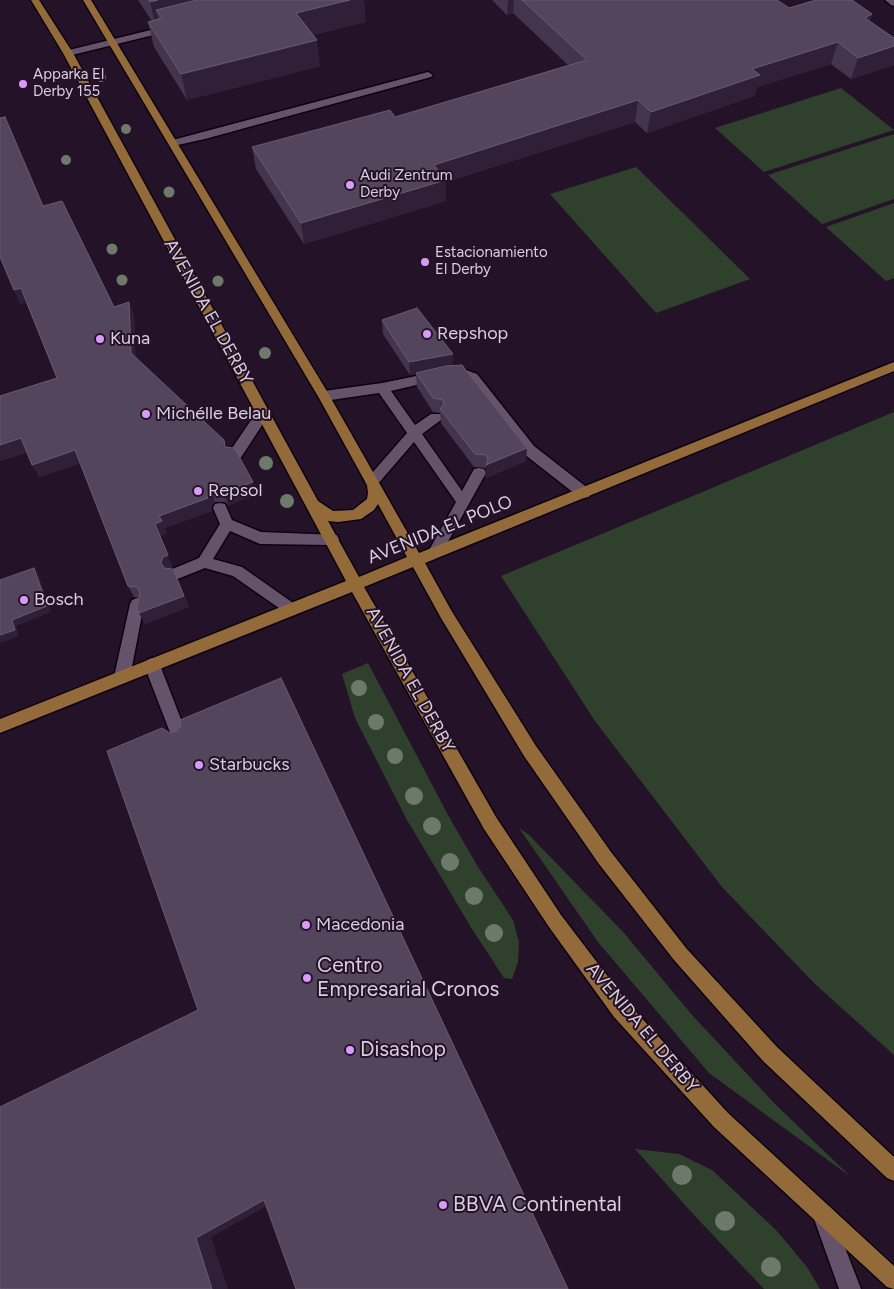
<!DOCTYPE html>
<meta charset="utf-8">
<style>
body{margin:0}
canvas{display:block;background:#241328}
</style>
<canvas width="894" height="1289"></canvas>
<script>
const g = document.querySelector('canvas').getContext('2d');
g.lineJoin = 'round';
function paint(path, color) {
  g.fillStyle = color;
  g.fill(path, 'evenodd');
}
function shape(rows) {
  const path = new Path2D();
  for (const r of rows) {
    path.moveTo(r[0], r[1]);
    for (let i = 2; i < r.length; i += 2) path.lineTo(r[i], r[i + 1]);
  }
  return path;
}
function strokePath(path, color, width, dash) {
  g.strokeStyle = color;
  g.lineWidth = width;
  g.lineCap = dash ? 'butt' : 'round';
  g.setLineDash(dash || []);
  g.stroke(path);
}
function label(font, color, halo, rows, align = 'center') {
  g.font = font + ' Figtree,sans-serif';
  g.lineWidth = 4;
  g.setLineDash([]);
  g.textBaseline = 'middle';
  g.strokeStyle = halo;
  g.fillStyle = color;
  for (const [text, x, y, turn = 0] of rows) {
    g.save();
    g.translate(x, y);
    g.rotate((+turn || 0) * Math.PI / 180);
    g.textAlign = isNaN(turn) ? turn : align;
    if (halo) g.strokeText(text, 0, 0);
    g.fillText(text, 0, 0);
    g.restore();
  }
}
paint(shape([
 [841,88,894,130,764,172,715,128],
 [894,134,894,199,822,224,768,175],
 [636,167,750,279,656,313,550,194],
 [894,203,894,278,886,281,826,227],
 [894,412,894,1055,815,984,722,887,595,721,501,576],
 [368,663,448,815,478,867,513,920,519,942,518,962,512,979,504,978,472,929,407,820,355,718,342,674],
 [519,828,529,835,624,933,692,1015,775,1104,851,1177,709,1073,598,942],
 [635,1149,679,1154,712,1170,776,1230,807,1267,820,1289,764,1289,694,1215]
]), '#2f402c');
const minor = shape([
 [885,0,894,0,894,6,891,5,885,0],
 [171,25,176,28,174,30,68,56,63,53,65,51,171,25],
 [428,72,433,75,431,77,205,139,173,146,168,143,169,141,428,72],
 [463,369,477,374,534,446,589,489,591,493,589,497,584,498,579,497,524,454,469,380,462,377,446,378,391,391,415,425,431,414,441,414,442,417,441,420,422,434,462,491,474,469,479,468,484,469,486,473,440,556,435,558,430,556,428,552,456,502,414,442,377,485,372,486,367,485,365,481,407,433,379,393,324,401,320,399,318,396,320,393,324,391,382,383,446,370,463,369],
 [263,408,268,410,269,413,268,416,240,459,230,459,228,455,230,451,258,410,263,408],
 [220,503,225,504,232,520,261,532,337,535,339,539,337,543,332,545,260,544,230,531,213,559,242,567,296,605,298,609,296,613,291,615,286,613,233,576,205,568,175,580,170,578,168,574,170,570,199,558,220,524,213,508,215,504,220,503],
 [137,598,142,600,144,604,130,677,127,682,122,684,117,682,114,677,130,604,132,600,137,598],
 [152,658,157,660,160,665,192,748,190,753,184,755,178,753,176,748,144,665,147,660,152,658],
 [823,1206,830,1209,861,1289,839,1289,813,1216,816,1209,823,1206]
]);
const major = shape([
 [31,0,39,0,73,53,318,501,333,511,353,510,367,499,368,493,367,485,319,398,83,0,91,0,328,393,419,553,894,362,894,371,425,563,451,610,536,746,611,852,686,948,777,1047,894,1157,894,1181,887,1178,763,1061,674,960,599,864,524,756,441,618,413,567,364,587,496,817,561,915,628,1003,728,1113,894,1266,894,1289,887,1287,714,1127,614,1017,549,927,484,829,352,592,0,733,0,719,346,581,63,53,31,0],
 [378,504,407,557,359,577,328,521,338,522,361,519,374,510,378,504]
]);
strokePath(minor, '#0d0110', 3);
strokePath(major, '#0d0110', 3);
paint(minor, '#65526b');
paint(major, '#936b3a');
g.fillStyle = '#6d7a6b';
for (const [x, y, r] of [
 [101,77,5],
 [126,129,5],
 [66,160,5],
 [169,192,5.5],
 [112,249,5.5],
 [122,280,5.5],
 [218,281,5.5],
 [265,353,6],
 [266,463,7],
 [287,501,7],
 [359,688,8],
 [376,722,8],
 [395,756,8],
 [414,796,9],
 [432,826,9],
 [450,862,9],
 [474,896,9],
 [494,933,9],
 [682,1175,10],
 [725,1221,10],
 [771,1267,10]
]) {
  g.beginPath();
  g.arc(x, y, r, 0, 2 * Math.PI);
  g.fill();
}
paint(shape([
 [138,0,364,0,365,22,313,35,320,66,187,100,154,47,148,22,152,21],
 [492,0,777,0,789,8,872,14,870,21,894,38,894,65,851,79,831,64,757,87,754,96,647,133,635,122,446,182,446,201,304,244,256,169,252,147,395,117,568,65,513,13,507,15],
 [43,206,114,307,134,316,135,357,226,447,253,482,256,495,228,505,225,502,215,502,211,507,212,511,164,528,167,533,160,536,172,567,169,569,173,569,189,607,145,624,139,613,139,598,134,597,128,586,80,463,39,477,27,452,0,461,0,396,57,378,26,302,20,304],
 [382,320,453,366,526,461,485,478,486,468,474,467,441,423,440,413,433,412,417,387,416,374,410,375,383,334]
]), '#42354c');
paint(shape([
 [158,0,267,0,162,18,156,10,160,26,156,27,150,2],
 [350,0,364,0,365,22,299,38,296,13],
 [508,0,514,0,513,13,507,15],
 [872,14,865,35,865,18],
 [317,40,320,66,187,100,181,74],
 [838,42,831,64,757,87,754,96,647,133,651,112,752,69],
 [894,46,894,65,851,79,858,58],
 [638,100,635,122,446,182,446,201,304,244,301,223,434,165],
 [21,288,27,302,20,304,14,290],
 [129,302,134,316,136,366,131,353],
 [453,354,453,368,416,373,416,374,410,375,409,362],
 [21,438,28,451,0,461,0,445],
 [527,448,526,461,485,478,486,465],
 [75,450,81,463,39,477,32,465],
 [253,482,256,495,228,505,224,493],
 [211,490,215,502,211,507,212,511,164,528,167,533,160,536,172,567,168,569,166,575,161,563,155,524,159,516,207,495],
 [34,568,38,574,51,612,16,626,19,636,0,643,0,635],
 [184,596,189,607,145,624,139,613],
 [264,1200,276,1201,211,1237,228,1289,212,1289,196,1238]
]), '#2f2037');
const building = shape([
 [149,0,158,0,150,2,149,0],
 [197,0,350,0,296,13,317,40,181,74,148,22,162,18,156,10,197,0],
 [522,0,777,0,789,8,816,0,852,0,872,14,865,18,894,38,894,46,858,58,838,42,752,69,760,75,651,112,638,100,434,165,446,180,301,223,252,147,390,110,395,117,587,60,522,0],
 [5,117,43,206,62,201,114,307,129,302,131,353,224,440,225,447,233,448,236,451,253,482,224,493,222,490,211,490,207,495,208,498,159,516,162,521,155,524,168,555,163,557,161,563,164,568,173,569,184,596,139,613,137,608,140,592,137,587,128,586,75,450,32,465,21,438,0,445,0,396,57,378,21,288,14,290,0,257,0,118,5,117],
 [417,308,453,354,409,362,382,320,417,308],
 [462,365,527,448,486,465,488,459,486,455,475,454,440,409,444,404,443,400,433,398,416,373,446,366,462,365],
 [34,568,47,606,12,620,15,630,0,635,0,580,34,568],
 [281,678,568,1289,296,1289,264,1200,196,1238,212,1289,0,1289,0,1107,198,1010,107,751,162,728,170,733,177,731,181,725,180,720,281,678]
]);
paint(building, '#53455c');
strokePath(building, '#685b70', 1);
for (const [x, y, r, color] of [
 [23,84,5,"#d69bfa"],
 [350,185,5,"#d69bfa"],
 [425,262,5,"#d69bfa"],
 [427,334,5,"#d69bfa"],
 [100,339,5,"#d69bfa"],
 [146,414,5,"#d69bfa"],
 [198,491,5,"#d69bfa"],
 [24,600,5,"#d69bfa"],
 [199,765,5,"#d69bfa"],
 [306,925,5,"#d69bfa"],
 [307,978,5,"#d69bfa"],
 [350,1050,5,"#d69bfa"],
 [443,1205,5,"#d69bfa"]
]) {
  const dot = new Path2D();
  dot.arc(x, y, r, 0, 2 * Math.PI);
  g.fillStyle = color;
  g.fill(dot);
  strokePath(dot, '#241328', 2);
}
label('15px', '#dacfdd', '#241328', [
 ["Apparka El",33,75],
 ["Derby 155",33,92],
 ["Audi Zentrum",360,176],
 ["Derby",360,193],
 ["Estacionamiento",435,253],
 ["El Derby",435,270]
], 'left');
label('18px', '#dacfdd', '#241328', [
 ["AVENIDA EL DERBY",208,312,61],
 ["AVENIDA EL POLO",440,530,-22],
 ["AVENIDA EL DERBY",410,680,61],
 ["AVENIDA EL DERBY",642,1028,50]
]);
label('18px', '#dacfdd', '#241328', [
 ["Repshop",437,334],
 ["Kuna",110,339],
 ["Michélle Belau",156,414],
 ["Repsol",208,491],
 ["Bosch",34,600],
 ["Starbucks",209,765],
 ["Macedonia",316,925]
], 'left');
label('21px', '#dacfdd', '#241328', [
 ["Centro",317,966],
 ["Empresarial Cronos",317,990],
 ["Disashop",360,1050],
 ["BBVA Continental",453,1205]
], 'left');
</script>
